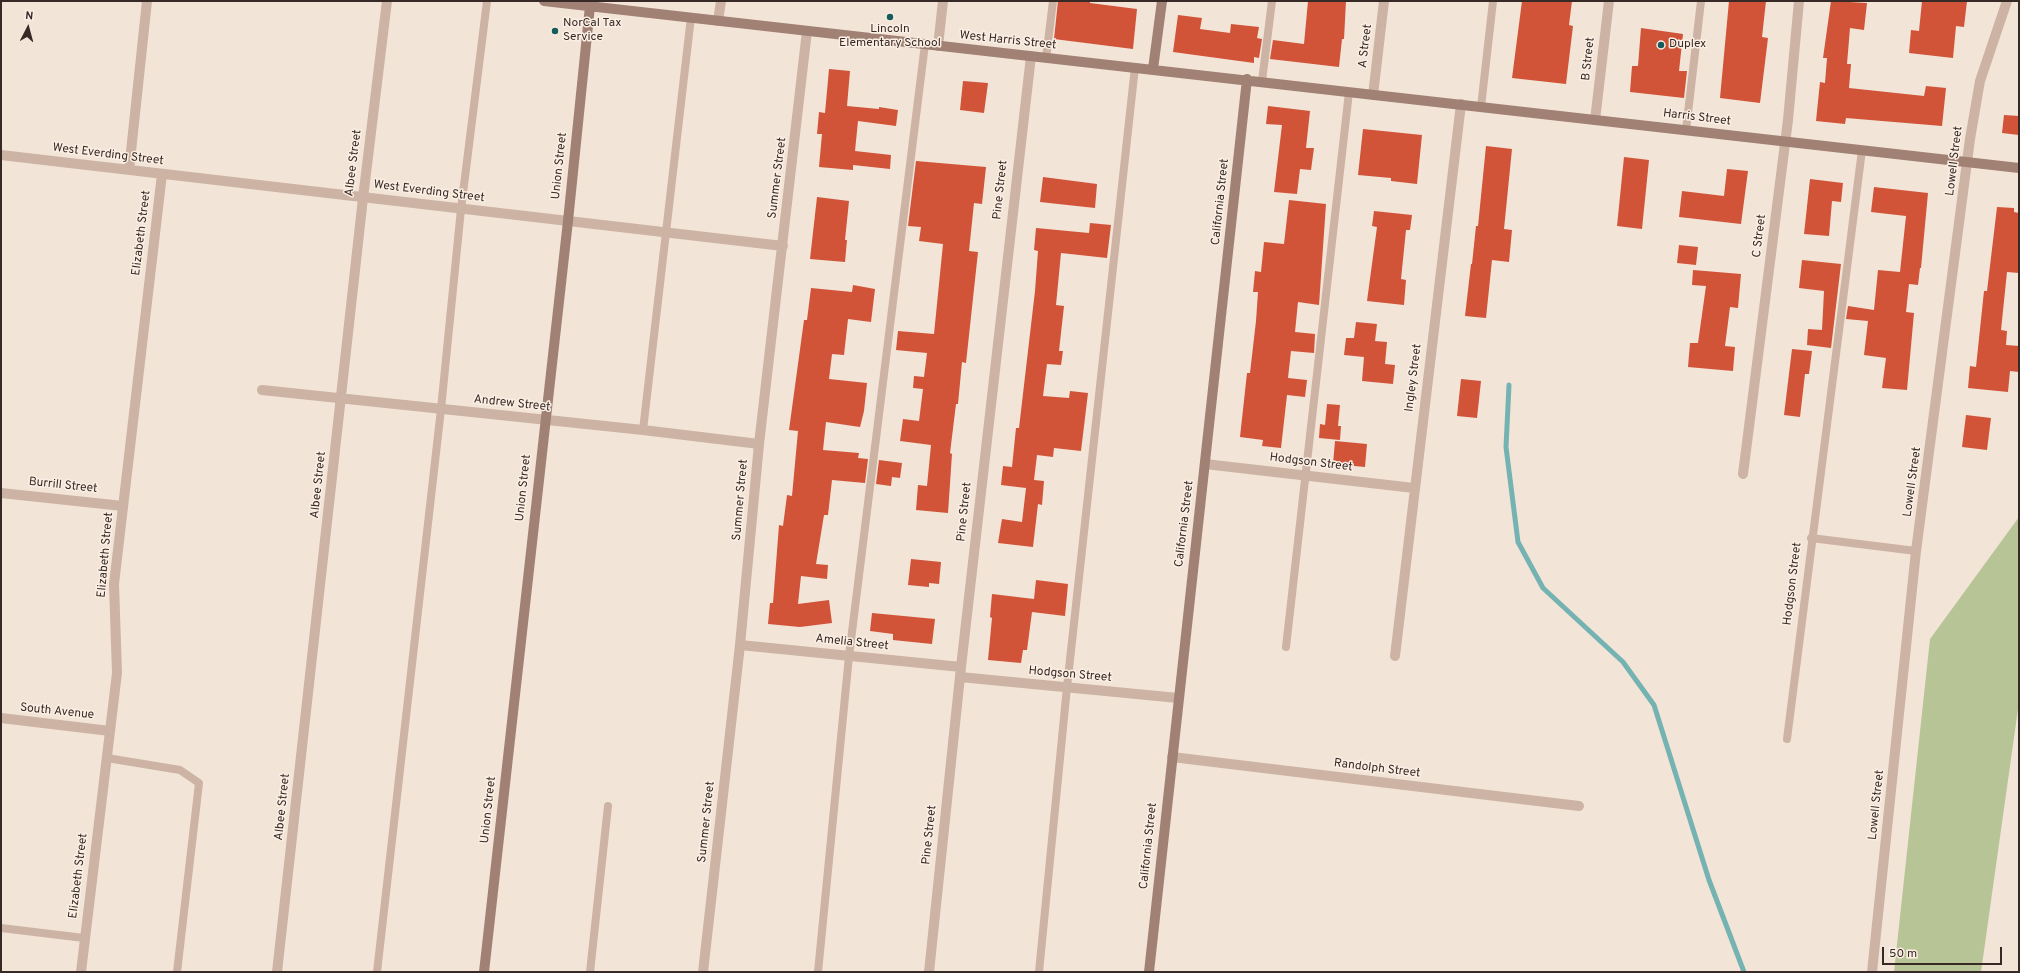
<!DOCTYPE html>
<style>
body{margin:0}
#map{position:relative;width:2020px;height:973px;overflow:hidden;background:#f3e4d8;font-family:Overpass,sans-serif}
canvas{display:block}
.frame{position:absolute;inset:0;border:2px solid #372a26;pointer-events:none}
.north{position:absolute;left:8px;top:8px;width:40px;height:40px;-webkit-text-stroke:3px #fbefe4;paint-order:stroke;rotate:6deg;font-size:11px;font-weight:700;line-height:16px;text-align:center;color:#372a26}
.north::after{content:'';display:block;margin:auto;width:14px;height:18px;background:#372a26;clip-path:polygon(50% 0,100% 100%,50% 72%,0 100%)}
.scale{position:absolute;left:1882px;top:947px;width:120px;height:18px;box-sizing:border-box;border:2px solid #372a26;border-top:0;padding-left:5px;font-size:12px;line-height:14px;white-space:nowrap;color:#372a26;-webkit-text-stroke:3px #fbefe4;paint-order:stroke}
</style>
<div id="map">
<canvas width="2020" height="973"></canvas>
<div class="frame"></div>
<div class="north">N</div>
<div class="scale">50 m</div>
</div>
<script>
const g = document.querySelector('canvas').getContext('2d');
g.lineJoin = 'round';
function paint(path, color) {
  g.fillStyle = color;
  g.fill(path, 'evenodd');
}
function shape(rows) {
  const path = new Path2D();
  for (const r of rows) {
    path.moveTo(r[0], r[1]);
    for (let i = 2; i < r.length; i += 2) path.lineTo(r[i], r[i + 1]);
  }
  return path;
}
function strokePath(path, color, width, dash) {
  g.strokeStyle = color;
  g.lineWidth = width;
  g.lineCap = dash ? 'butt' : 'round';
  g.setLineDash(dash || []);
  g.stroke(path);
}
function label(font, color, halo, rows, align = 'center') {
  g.font = font + ' Overpass,sans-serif';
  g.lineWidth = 3;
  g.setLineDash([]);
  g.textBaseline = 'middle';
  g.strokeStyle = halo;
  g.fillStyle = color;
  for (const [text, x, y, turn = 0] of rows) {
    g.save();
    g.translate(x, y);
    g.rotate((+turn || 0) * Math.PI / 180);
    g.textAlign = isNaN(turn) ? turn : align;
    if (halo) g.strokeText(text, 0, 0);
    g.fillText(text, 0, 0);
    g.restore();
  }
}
paint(shape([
 [2019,517,2019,702,1981,972,1894,972,1930,639]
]), '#b7c496');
strokePath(shape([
 [1509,385,1506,447,1518,542,1543,588,1623,662,1654,705,1709,880,1744,972]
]), '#74b3b1', 5);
paint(shape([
 [1058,1,1090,1,1090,3,1137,9,1133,49,1054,39],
 [1308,1,1346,1,1344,39,1342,39,1339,67,1270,59,1273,40,1304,44],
 [1522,1,1572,1,1569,25,1573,26,1566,84,1512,78],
 [1729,1,1766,1,1762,37,1768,38,1760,103,1720,98],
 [1831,1,1867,3,1864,30,1850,28,1847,64,1851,64,1849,88,1924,96,1926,86,1946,88,1942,126,1846,118,1845,124,1816,121,1820,82,1825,83,1827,58,1823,58],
 [1922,1,1967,1,1964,27,1956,26,1953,58,1909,53,1911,30,1919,31],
 [1178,15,1202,18,1200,29,1230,33,1231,24,1259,27,1257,38,1262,39,1259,58,1254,57,1254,63,1173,52],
 [1641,28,1683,34,1679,71,1687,71,1684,98,1630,92,1632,66,1638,66],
 [829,69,850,71,847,106,879,109,879,107,898,110,896,126,858,121,855,151,891,155,890,169,853,165,853,170,819,167,822,134,817,134,819,112,825,113],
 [963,81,988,83,984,113,960,110],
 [1268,106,1310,111,1306,148,1314,148,1311,170,1300,169,1297,194,1274,192,1282,125,1266,124],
 [2004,115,2019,116,2019,135,2002,133],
 [1363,129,1422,135,1417,184,1391,181,1391,178,1358,175],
 [1486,146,1512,149,1504,229,1512,230,1509,262,1492,260,1486,318,1465,316,1471,264,1472,264,1476,226,1478,226],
 [1624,157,1649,160,1642,229,1617,226],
 [916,161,986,167,982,204,974,203,969,251,978,252,966,363,962,362,958,404,956,404,950,453,952,454,948,513,916,510,918,485,927,486,931,445,900,441,903,419,919,421,923,389,913,388,914,376,924,377,927,353,896,350,898,331,934,334,943,244,919,241,921,227,908,226],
 [1727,169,1748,171,1741,224,1679,217,1682,191,1724,196],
 [1043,177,1097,184,1095,208,1040,202],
 [1810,179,1843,183,1841,202,1832,201,1829,236,1804,234],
 [1874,187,1928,193,1921,268,1920,268,1918,285,1909,284,1906,312,1914,313,1907,390,1882,388,1886,358,1864,355,1868,321,1846,319,1848,306,1874,310,1878,270,1900,272,1906,216,1871,212],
 [817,197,849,201,845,240,847,240,845,262,810,259],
 [1289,200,1326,204,1319,305,1298,302,1295,332,1315,334,1314,353,1291,351,1288,378,1307,380,1305,397,1287,395,1281,448,1262,446,1263,440,1240,437,1247,373,1250,373,1256,321,1258,292,1253,292,1255,271,1261,272,1264,242,1284,244],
 [1997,207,2014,208,2014,212,2019,213,2019,273,2007,272,2001,330,2007,331,2006,345,2019,346,2019,372,2010,371,2008,392,1968,388,1970,366,1976,367,1984,291,1987,291],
 [1374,211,1412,215,1410,230,1406,230,1401,279,1406,280,1404,305,1367,301,1377,227,1372,226],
 [1090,223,1111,225,1107,258,1061,253,1056,305,1064,306,1059,351,1063,351,1061,365,1047,364,1043,396,1069,398,1070,391,1088,393,1081,451,1054,448,1053,457,1037,455,1034,480,1044,481,1042,505,1038,504,1033,547,998,543,1002,519,1022,522,1026,488,1001,485,1003,466,1012,467,1016,428,1019,428,1035,291,1038,251,1034,250,1036,228,1089,233],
 [1679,245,1698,247,1696,265,1677,263],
 [1802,260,1841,264,1831,348,1807,345,1808,329,1822,330,1824,291,1799,288],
 [1693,270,1741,274,1738,308,1730,307,1725,346,1735,347,1733,371,1688,367,1690,343,1698,343,1706,286,1692,285],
 [853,285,875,289,871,322,848,319,844,355,832,354,829,379,867,383,864,411,860,427,826,422,823,450,859,453,858,458,868,459,865,483,832,480,828,515,824,515,816,564,828,565,827,579,801,576,798,604,829,600,832,623,800,627,768,624,770,603,773,603,779,525,783,526,787,495,792,496,798,431,789,430,804,320,807,320,811,288,852,292],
 [1356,322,1377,324,1375,341,1387,342,1385,364,1395,365,1393,384,1362,381,1364,357,1344,355,1346,338,1354,338],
 [1792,349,1812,351,1809,374,1805,374,1800,417,1784,415],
 [1461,379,1481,381,1477,418,1457,416],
 [1327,404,1340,405,1338,426,1341,426,1340,440,1319,438,1320,424,1325,425],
 [1966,415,1991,418,1987,450,1962,447],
 [1335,441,1367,444,1365,467,1333,464],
 [879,460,902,463,900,478,892,477,891,486,876,484],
 [911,559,941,562,939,584,929,583,929,587,908,585],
 [1036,580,1068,584,1065,616,1032,612,1027,650,1023,650,1021,663,988,660,992,618,990,617,992,594,1034,599],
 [872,613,935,619,932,644,893,640,893,634,870,631]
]), '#d15338');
strokePath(shape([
 [1046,58,1053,1],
 [1262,81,1272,1],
 [1481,107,1493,1],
 [1686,130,1701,1],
 [643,430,691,17],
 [1811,538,1916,551],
 [1286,647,1349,92],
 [1787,739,1862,150],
 [107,758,180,770,199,783,177,972],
 [1,928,84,938],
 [377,972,441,409,461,209,487,1],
 [590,972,608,806],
 [818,972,849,656,925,44],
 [1039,972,1067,687,1135,67]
]), '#ccb3a3', 8);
strokePath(shape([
 [718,21,721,1],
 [938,46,943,1],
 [1373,95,1384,1],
 [1595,120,1609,1],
 [1,155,783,246],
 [129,170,147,1],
 [262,390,643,430,759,444],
 [1205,464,1414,488],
 [1743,474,1788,120,1799,1],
 [1,493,123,506],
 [740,645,961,667],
 [1395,656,1461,104],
 [960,677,1178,698],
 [1,718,110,731],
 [1172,757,1579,806],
 [81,972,117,673,114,584,162,174],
 [277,972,363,198,387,1],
 [703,972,740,645,759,444,807,31],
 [929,972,961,667,1031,56],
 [1872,972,1916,551,1970,139,1980,81,2007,1]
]), '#ccb3a3', 10);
strokePath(shape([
 [544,1,2019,168],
 [1153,69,1162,1],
 [484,972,568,221,590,6],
 [1149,972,1247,79]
]), '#a08174', 10);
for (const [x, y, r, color] of [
 [890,17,4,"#175c5c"],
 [555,31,4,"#175c5c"],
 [1661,45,4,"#175c5c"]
]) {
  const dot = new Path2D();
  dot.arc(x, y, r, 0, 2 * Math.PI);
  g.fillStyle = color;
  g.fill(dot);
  strokePath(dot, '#fbefe4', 1.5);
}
label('12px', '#372a26', '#fbefe4', [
 ["NorCal Tax",563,24],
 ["Service",563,38],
 ["Lincoln",890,30,"center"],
 ["Elementary School",890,44,"center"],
 ["Duplex",1669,45]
], 'left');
label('12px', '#372a26', '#fbefe4', [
 ["West Harris Street",1008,41,6],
 ["A Street",1366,46,-83],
 ["B Street",1589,59,-84],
 ["Harris Street",1697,118,7],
 ["West Everding Street",108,155,7],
 ["Lowell Street",1955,161,-83],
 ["Albee Street",354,163,-83],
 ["Union Street",560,166,-84],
 ["Summer Street",778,178,-83],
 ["Pine Street",1001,190,-84],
 ["West Everding Street",429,192,7],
 ["California Street",1221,202,-84],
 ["Elizabeth Street",142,233,-83],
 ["C Street",1760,236,-83],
 ["Ingley Street",1414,378,-83],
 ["Andrew Street",512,404,6],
 ["Hodgson Street",1311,463,7],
 ["Lowell Street",1913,482,-82],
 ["Albee Street",319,485,-84],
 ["Burrill Street",63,486,6],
 ["Union Street",524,488,-84],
 ["Summer Street",741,500,-85],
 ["Pine Street",965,512,-84],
 ["California Street",1185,524,-83],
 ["Elizabeth Street",106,555,-85],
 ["Hodgson Street",1793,584,-83],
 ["Amelia Street",852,643,6],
 ["Hodgson Street",1070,675,5],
 ["South Avenue",57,712,6],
 ["Randolph Street",1377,769,7],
 ["Lowell Street",1877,805,-84],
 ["Albee Street",283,807,-84],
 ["Union Street",489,810,-84],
 ["Summer Street",707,822,-84],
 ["Pine Street",930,835,-84],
 ["California Street",1149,846,-84],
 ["Elizabeth Street",79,876,-83]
]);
</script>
